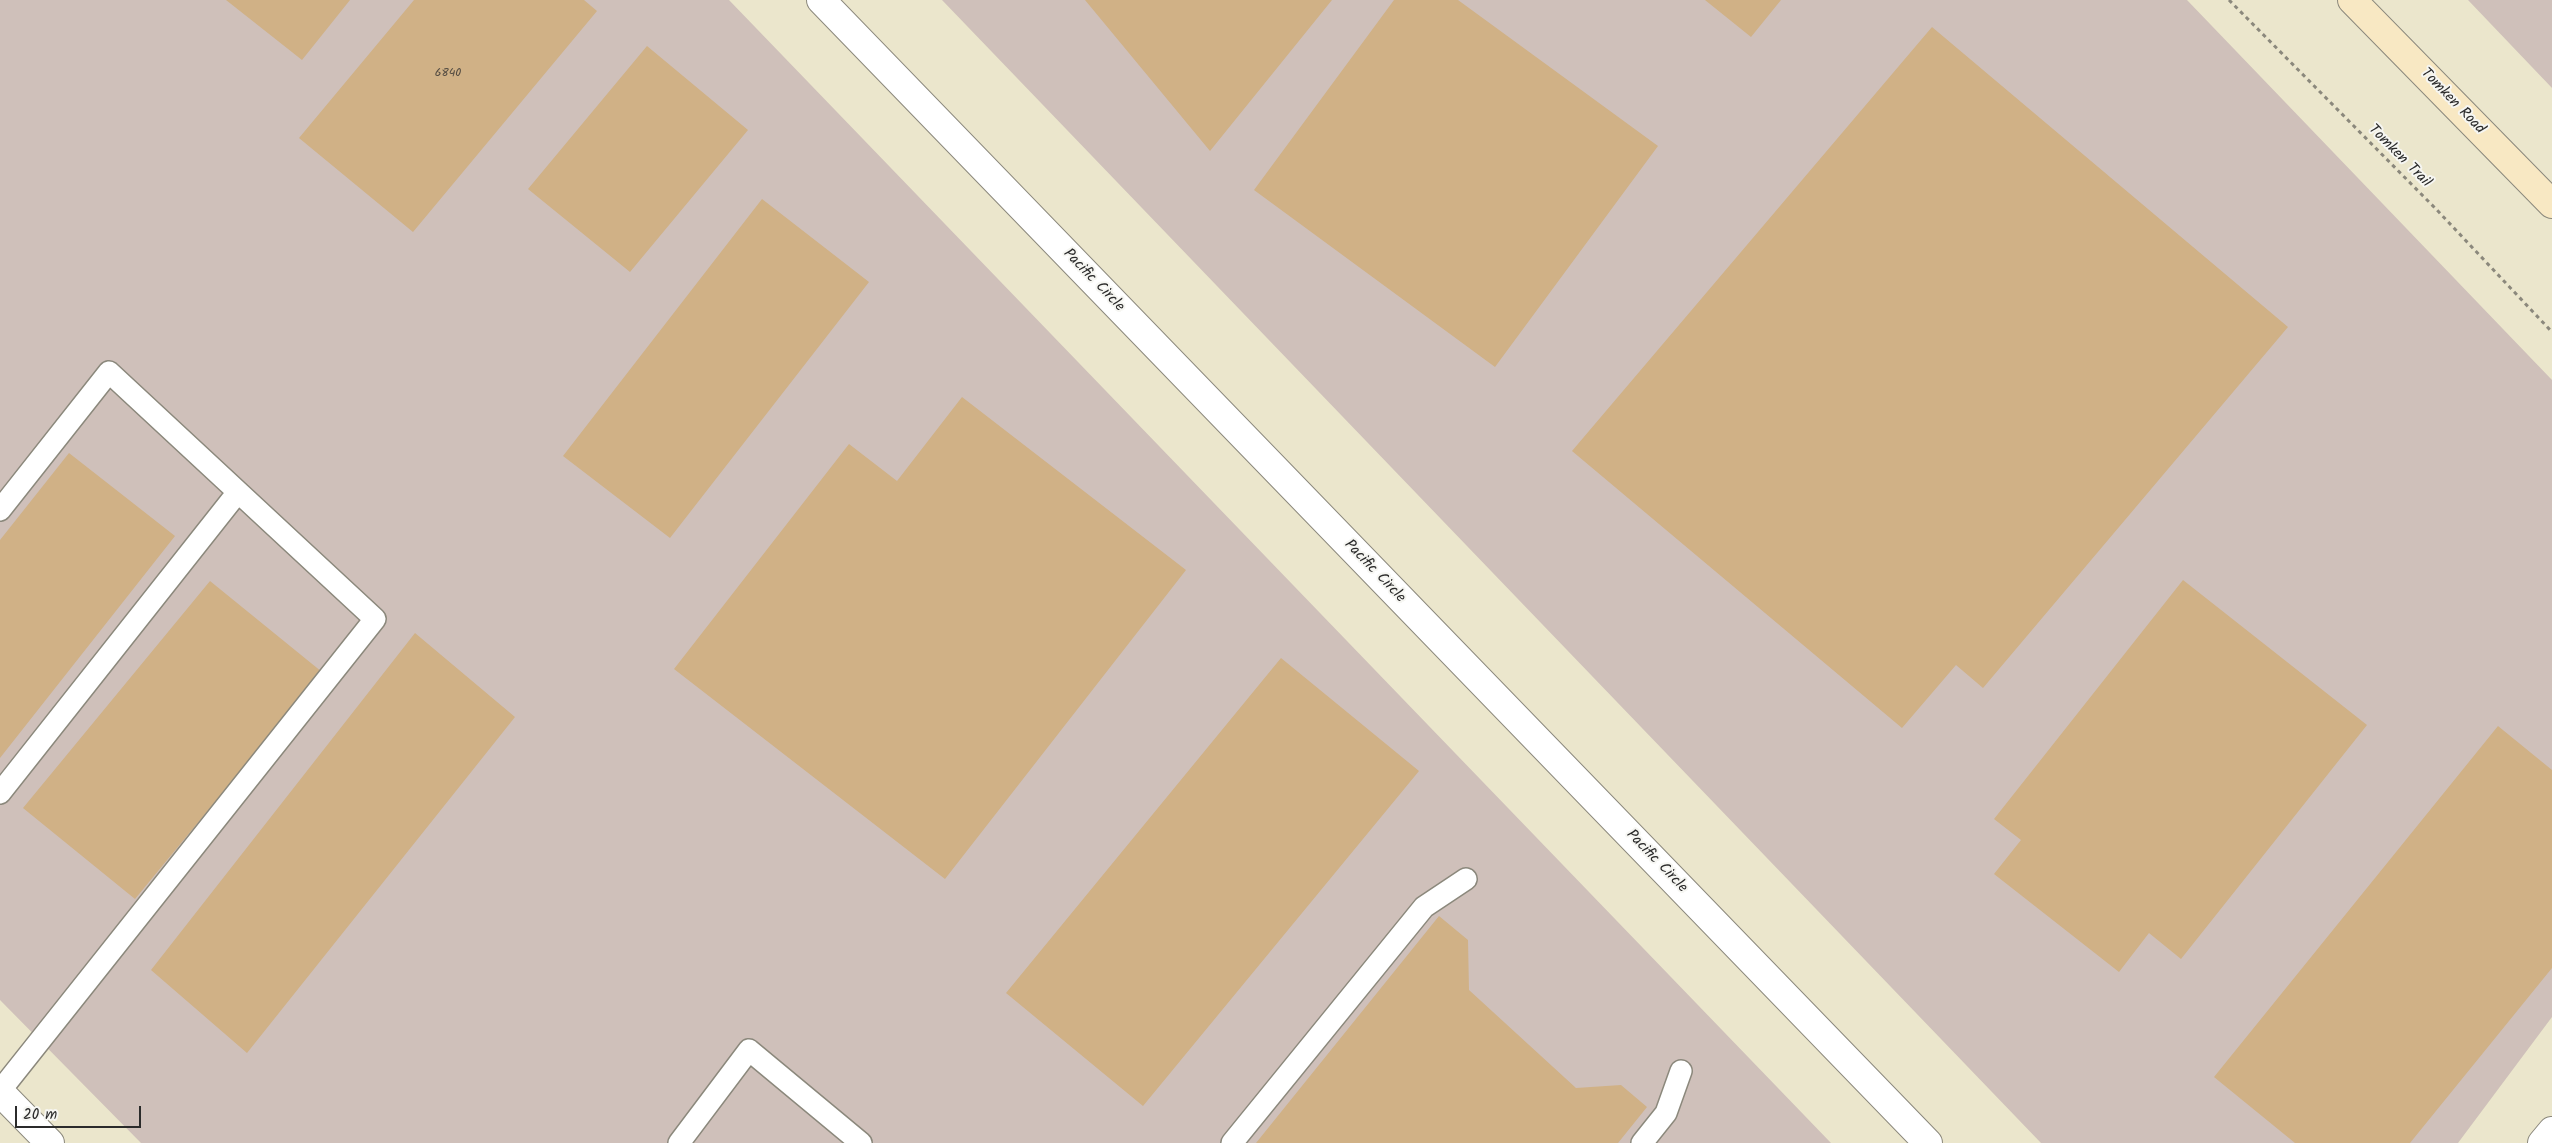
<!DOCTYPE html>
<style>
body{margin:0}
#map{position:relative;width:2552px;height:1143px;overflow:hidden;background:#ebe6cc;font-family:Kalam,sans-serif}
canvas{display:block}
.scale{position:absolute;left:15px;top:1106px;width:126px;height:22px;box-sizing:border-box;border:2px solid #2b2b2b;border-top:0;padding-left:6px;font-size:15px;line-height:18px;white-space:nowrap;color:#2b2b2b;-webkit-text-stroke:4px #f6f6f2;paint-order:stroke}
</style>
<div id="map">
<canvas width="2552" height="1143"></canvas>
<div class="scale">20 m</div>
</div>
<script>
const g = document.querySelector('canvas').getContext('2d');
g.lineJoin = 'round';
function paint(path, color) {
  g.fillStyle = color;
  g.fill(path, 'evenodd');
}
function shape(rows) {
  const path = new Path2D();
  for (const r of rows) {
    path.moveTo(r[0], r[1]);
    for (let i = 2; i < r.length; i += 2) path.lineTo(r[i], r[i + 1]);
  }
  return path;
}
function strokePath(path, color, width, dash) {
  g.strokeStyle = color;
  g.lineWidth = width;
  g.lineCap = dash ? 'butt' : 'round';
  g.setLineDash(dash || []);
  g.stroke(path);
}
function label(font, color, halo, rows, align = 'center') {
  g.font = font + ' Kalam,sans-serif';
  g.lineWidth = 4;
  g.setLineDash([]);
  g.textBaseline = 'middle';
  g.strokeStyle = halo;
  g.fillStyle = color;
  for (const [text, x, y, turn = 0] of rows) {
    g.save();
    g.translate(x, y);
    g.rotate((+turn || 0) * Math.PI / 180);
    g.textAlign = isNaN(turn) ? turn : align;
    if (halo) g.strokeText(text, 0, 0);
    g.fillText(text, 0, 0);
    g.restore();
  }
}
paint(shape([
 [0,0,729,0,1831,1143,141,1143,0,1000],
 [942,0,2187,0,2552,380,2552,1017,2458,1143,2041,1143],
 [2468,0,2552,0,2552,88]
]), '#cfc0ba');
paint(shape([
 [226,0,350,0,302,60],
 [414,0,584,0,597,11,413,232,299,138],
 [1085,0,1332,0,1210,151],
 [1394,0,1458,0,1658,146,1495,367,1254,190],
 [1705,0,1781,0,1751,37],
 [1932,27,2288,327,1983,688,1956,665,1902,728,1572,451],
 [647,46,748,130,630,272,528,189],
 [762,199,869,282,670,538,563,456],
 [962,397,1186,570,945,879,674,669,849,444,897,481],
 [69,453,175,536,0,758,0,540],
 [2183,580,2367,725,2181,959,2149,933,2119,972,1994,874,2021,840,1994,819],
 [210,581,322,672,135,899,23,808],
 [415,633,515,717,247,1053,151,970],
 [1281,658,1419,771,1143,1106,1006,993],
 [2498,726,2552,770,2552,968,2410,1143,2295,1143,2214,1077],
 [1439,916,1468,940,1469,990,1576,1088,1621,1085,1647,1107,1618,1143,1256,1143]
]), '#d0b186');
const service = shape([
 [0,510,109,372,375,619,0,1091],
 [0,793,238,492],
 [679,1143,749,1050,861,1143],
 [1232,1143,1424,907,1466,879],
 [1642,1143,1666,1113,1681,1071]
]);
const minor = shape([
 [821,0,1928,1143],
 [0,1092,50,1143],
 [2542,1143,2552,1131]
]);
const secondary = shape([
 [2352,0,2552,204]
]);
strokePath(service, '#8b887c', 24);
strokePath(minor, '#8b887c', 30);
strokePath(secondary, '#8b887c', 30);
strokePath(shape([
 [2229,0,2436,209,2552,332]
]), '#8b887c', 3, [4, 4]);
strokePath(service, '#fff', 21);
strokePath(minor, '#fff', 28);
strokePath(secondary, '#f8e8c3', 28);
label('12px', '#544c42', null, [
 ["6840",448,74]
]);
label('15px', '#2b2b2b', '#f6f6f2', [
 ["Tomken Road",2452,102,46],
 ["Tomken Trail",2399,157,45],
 ["Pacific Circle",1093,281,46],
 ["Pacific Circle",1374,572,46],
 ["Pacific Circle",1656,862,46]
]);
</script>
